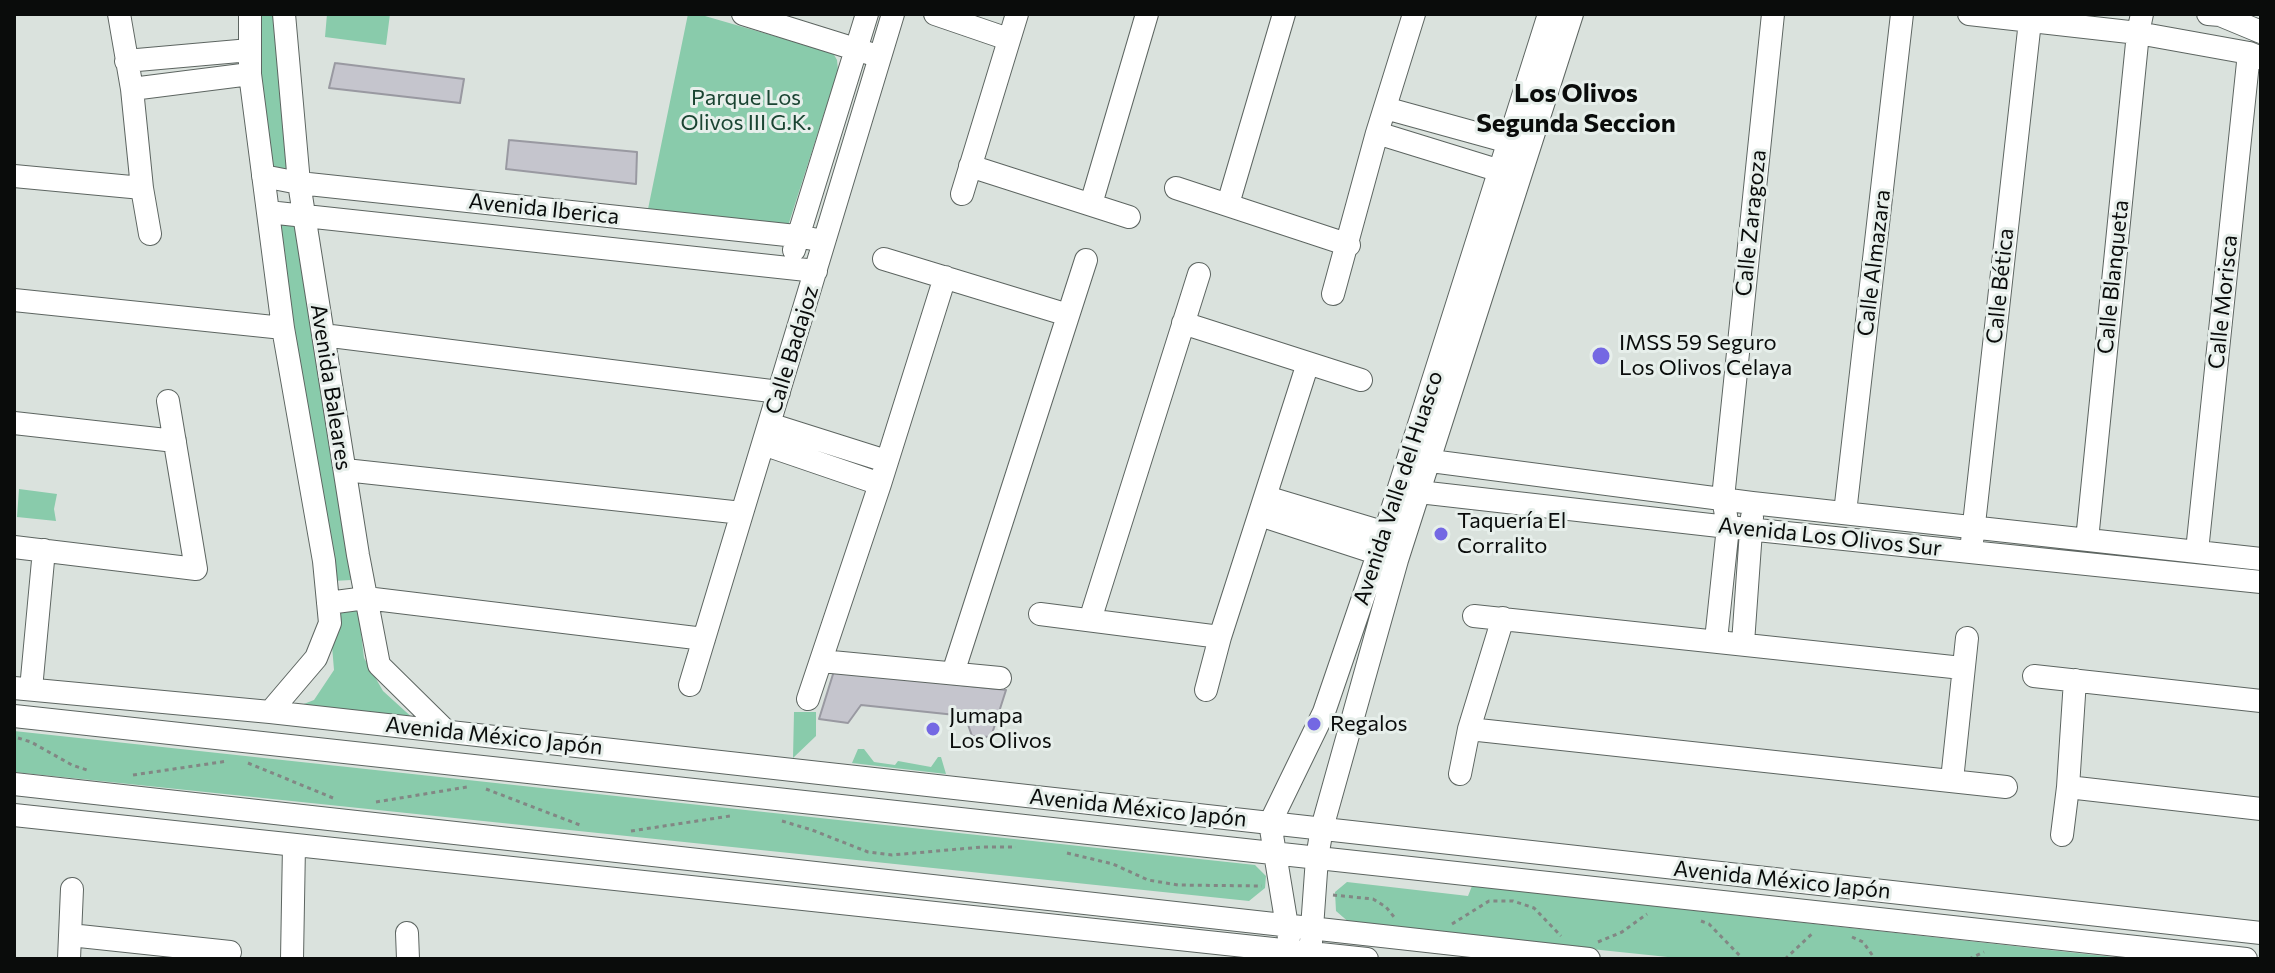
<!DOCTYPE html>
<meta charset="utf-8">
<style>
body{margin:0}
#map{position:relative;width:2275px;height:973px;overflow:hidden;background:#dae2dd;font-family:Commissioner,sans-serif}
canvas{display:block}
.frame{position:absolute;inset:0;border:16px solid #0a0c0b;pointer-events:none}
</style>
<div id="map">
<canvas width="2275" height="973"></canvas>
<div class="frame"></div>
</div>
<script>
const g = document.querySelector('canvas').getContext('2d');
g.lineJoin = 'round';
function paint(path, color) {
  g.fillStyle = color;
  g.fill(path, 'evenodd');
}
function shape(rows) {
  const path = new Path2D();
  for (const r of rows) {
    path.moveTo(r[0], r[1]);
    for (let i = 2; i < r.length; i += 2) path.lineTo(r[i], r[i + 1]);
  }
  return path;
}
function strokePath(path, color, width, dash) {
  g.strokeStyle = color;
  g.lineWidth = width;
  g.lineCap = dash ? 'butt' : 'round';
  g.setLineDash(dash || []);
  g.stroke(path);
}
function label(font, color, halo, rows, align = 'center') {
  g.font = font + ' Commissioner,sans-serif';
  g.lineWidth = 6;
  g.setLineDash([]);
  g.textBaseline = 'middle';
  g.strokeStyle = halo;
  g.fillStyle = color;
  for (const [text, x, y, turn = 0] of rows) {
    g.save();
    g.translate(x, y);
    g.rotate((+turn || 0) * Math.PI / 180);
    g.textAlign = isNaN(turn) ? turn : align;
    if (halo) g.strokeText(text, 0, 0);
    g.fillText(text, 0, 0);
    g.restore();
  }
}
paint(shape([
 [254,14,281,14,295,175,267,172],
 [327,14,390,14,386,45,325,37],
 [688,14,698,14,833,53,837,60,838,70,788,226,648,209],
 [297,216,351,580,333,581,278,217],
 [19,489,57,494,54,509,56,521,17,517],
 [358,606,364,658,383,691,416,721,296,707,314,700,334,670,329,610],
 [794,712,816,712,816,736,793,758],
 [14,731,1255,865,1266,876,1265,888,1249,901,14,772],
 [858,749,864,749,874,762,895,765,898,761,931,767,938,757,941,757,946,774,852,763],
 [1347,882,1468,896,1472,886,2131,959,1687,959,1351,924,1336,911,1335,892]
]), '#89cbab');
const building = shape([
 [335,63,464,79,460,103,329,88,335,63],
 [509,140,637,152,636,184,506,169,509,140],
 [834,671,1006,690,991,737,972,736,965,716,861,705,848,723,819,719,834,671]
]);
paint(building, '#c5c5cd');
strokePath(building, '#9999a1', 2);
const minor = shape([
 [119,14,132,89,142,188,150,234],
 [250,14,250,74,283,328,324,561,330,623,316,658,270,712],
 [284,14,299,183,358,555,379,665,446,731],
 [743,14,868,53],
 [935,14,1008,39],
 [1969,14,2138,33,2249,53,2261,58],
 [2208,14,2220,15,2261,32],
 [126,61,250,50],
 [132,89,250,74],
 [1385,108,1523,146],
 [1377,133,1510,174],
 [970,166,1129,217],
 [14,176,142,188],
 [263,176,299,183,796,236,824,241],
 [1176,188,1349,245],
 [962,194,1017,14],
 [1091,204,1147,14],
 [1228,204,1284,14],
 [268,212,816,271],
 [794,250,867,14],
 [884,259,1068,315],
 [1333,294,1377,133,1414,14],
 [14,300,283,328],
 [1183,323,1361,380],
 [323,335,779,392],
 [14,423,175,441],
 [769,424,886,461],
 [763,444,880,484],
 [1417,457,1431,461,1752,503,2261,559],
 [345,470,742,513],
 [1405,487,1419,492,1728,527,2261,582],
 [1266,497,1399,537],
 [1845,513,1902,14],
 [1260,515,1392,558],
 [2087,540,2138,33,2142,14],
 [1972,542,2030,21],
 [14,547,196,569,168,401],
 [2197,551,2249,53],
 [328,603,366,598,704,639],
 [1040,614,1220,637],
 [1474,616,1962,668],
 [1090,620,1199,274],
 [1716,640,1728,527,1723,498,1773,14],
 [1743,643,1752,517],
 [821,661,1000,678],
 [953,673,1086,260],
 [2034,676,2261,701],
 [690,685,893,14],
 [14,688,270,712,2261,933],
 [31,689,44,550],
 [1206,690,1220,637,1308,363],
 [808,699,880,484,945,277],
 [14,716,2246,959],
 [1469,729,2006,787],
 [1460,774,1469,729,1503,618],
 [1952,780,1967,638],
 [14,784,1589,959],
 [2068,787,2261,809],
 [14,815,1367,959],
 [2062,835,2068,787,2075,680],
 [407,933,408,959],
 [70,935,230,952],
 [1289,938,1270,823,1324,712,1378,554,1549,14],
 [1311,942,1317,858,1322,828,1397,560,1572,14],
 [69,959,72,889],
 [292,959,294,845]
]);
strokePath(minor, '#5d6561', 24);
strokePath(shape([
 [18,738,31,742,72,765,90,771],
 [248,763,333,798],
 [133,775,228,761],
 [486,789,580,825],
 [376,802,467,787],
 [782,821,812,830,868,852,892,855,982,847,1016,847],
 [631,831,730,816],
 [1067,853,1113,864,1148,880,1178,885,1262,886],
 [1333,895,1373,899,1386,907,1394,917],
 [1701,921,1709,924,1743,959],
 [1452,924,1489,901,1513,901,1534,908,1561,936],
 [1852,937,1863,942,1875,959],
 [1598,942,1622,932,1647,914],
 [1785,959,1814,932],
 [1969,959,1984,952]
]), '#828784', 3, [4, 4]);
strokePath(minor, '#fff', 22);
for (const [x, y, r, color] of [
 [1601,356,10,"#7468e3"],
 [1441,534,8,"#7468e3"],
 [1314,724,8,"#7468e3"],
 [933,729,8,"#7468e3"]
]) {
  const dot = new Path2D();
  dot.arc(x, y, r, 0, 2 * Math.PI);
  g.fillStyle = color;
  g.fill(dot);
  strokePath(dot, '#e7efeb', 3);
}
label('22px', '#1a4432', '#e7efeb', [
 ["Parque Los",746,98],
 ["Olivos III G.K.",746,123]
]);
label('22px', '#0a0c0b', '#e7efeb', [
 ["Avenida Iberica",544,209,6],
 ["Calle Zaragoza",1751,223,-84],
 ["Calle Almazara",1874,263,-83],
 ["Calle Blanqueta",2113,277,-84],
 ["Calle Bética",2000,286,-84],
 ["Calle Morisca",2223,302,-84],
 ["Calle Badajoz",792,350,-73],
 ["Avenida Baleares",331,387,81],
 ["Avenida Valle del Huasco",1398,488,-72],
 ["Avenida Los Olivos Sur",1830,537,6],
 ["Avenida México Japón",494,736,6],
 ["Avenida México Japón",1138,808,6],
 ["Avenida México Japón",1782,880,6]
]);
label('22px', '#0a0c0b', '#e7efeb', [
 ["IMSS 59 Seguro",1619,343],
 ["Los Olivos Celaya",1619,368],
 ["Taquería El",1457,521],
 ["Corralito",1457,546],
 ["Jumapa",949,716],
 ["Los Olivos",949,741],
 ["Regalos",1330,724]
], 'left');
label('bold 26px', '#0a0c0b', '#e7efeb', [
 ["Los Olivos",1576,93],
 ["Segunda Seccion",1576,123]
]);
</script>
